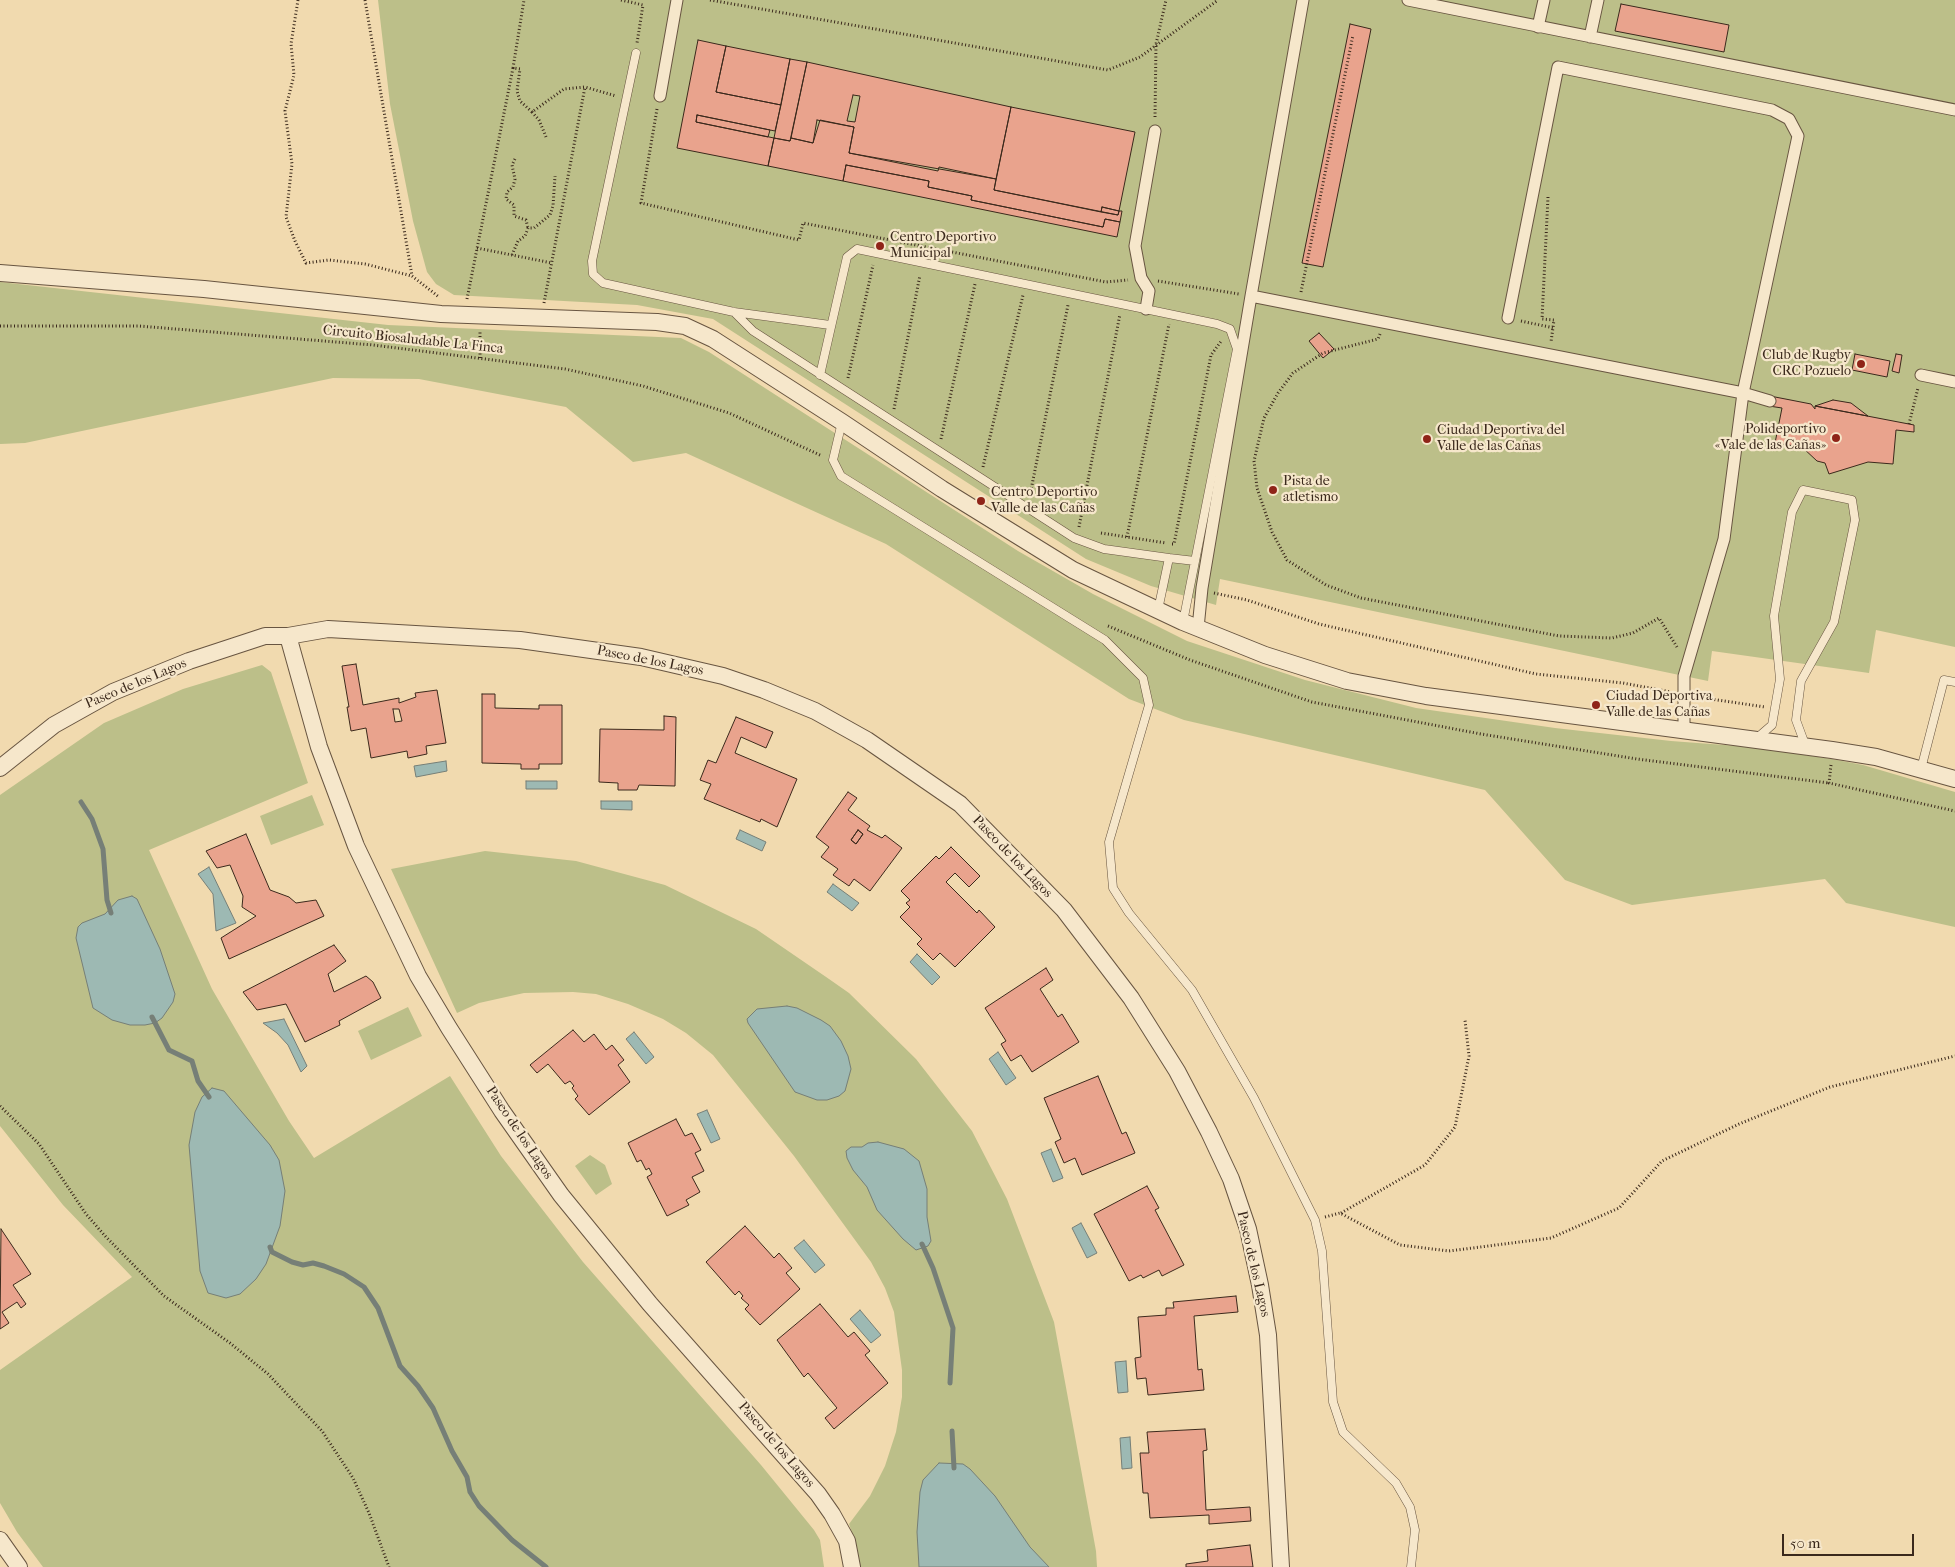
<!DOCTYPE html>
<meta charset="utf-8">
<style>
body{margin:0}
#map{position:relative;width:1955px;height:1567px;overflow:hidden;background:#f1daaf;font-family:"IM FELL French Canon",serif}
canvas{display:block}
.scale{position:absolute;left:1782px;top:1534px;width:132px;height:22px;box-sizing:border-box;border:2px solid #3b291c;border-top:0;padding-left:6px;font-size:15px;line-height:18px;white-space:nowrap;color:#3b291c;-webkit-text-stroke:4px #f6e7cb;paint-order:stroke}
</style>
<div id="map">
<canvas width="1955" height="1567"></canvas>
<div class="scale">50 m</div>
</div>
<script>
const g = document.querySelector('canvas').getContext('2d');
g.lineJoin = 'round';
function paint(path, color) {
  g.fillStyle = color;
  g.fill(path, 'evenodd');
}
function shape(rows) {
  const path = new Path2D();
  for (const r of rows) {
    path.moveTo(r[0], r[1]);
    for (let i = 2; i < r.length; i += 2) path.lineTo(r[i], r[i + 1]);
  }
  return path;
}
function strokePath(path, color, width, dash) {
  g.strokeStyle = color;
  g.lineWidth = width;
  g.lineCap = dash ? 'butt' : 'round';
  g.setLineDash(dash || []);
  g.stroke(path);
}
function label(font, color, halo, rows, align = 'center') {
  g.font = font + ' "IM FELL French Canon",serif';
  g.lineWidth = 4.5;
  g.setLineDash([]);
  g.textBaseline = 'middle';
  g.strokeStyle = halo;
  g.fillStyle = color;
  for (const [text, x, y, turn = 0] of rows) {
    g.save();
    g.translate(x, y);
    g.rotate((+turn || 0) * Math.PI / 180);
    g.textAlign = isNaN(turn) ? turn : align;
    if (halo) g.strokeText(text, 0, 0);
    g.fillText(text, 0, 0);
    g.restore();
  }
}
paint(shape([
 [378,0,1955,0,1955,647,1876,630,1869,673,1712,651,1708,681,1220,579,1216,605,1151,586,1086,559,713,319,637,305,454,295,436,284,427,272,413,221,390,104],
 [0,282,388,325,681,338,709,352,1018,551,1093,594,1187,641,1305,680,1416,708,1555,728,1671,741,1751,747,1832,759,1863,765,1955,792,1955,927,1846,903,1825,879,1632,905,1565,880,1485,790,1184,720,1129,699,886,544,686,453,633,462,566,407,419,379,333,378,25,443,0,444],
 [262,665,271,672,308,783,149,850,212,989,289,1121,314,1158,450,1076,501,1156,583,1262,761,1465,814,1530,820,1540,824,1567,43,1567,17,1532,0,1503,0,1370,132,1277,63,1205,0,1126,0,795,104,723,183,689],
 [312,795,324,825,271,845,260,816],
 [485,851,576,861,665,885,756,929,829,979,849,993,916,1059,972,1131,1007,1199,1054,1322,1096,1551,1097,1567,858,1567,857,1547,849,1524,870,1496,885,1466,896,1432,902,1397,902,1370,894,1312,885,1288,871,1262,794,1156,713,1055,686,1033,663,1019,628,1004,596,994,573,992,524,993,479,1003,457,1013,391,869],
 [408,1007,422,1036,371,1060,358,1031],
 [590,1155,605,1165,612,1184,596,1195,575,1166]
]), '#bcbf89');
const water = shape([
 [446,761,447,771,416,777,414,766,446,761],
 [526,781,557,781,557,789,526,789,526,781],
 [601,801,632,801,632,810,601,809,601,801],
 [740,830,766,842,762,851,736,839,740,830],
 [209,867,236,923,216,931,213,894,198,874,209,867],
 [833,884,859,903,852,911,827,892,833,884],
 [132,896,137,899,160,949,175,994,173,1002,162,1018,155,1023,145,1025,130,1025,112,1020,93,1008,76,938,78,927,82,923,105,914,118,900,132,896],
 [917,954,940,977,932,985,910,962,917,954],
 [787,1006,797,1008,821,1020,830,1026,841,1041,848,1056,851,1069,845,1091,839,1096,827,1100,817,1100,795,1092,748,1023,747,1019,757,1009,787,1006],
 [284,1019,307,1066,301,1072,288,1045,277,1033,263,1023,284,1019],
 [634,1032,654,1057,646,1064,626,1039,634,1032],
 [998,1052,1016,1078,1006,1085,989,1059,998,1052],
 [212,1088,224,1091,270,1145,279,1160,285,1191,280,1226,266,1264,256,1279,240,1294,226,1298,208,1293,200,1271,189,1145,195,1112,202,1097,212,1088],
 [707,1110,720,1139,711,1143,697,1114,707,1110],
 [878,1142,904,1149,919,1161,927,1189,927,1217,931,1241,928,1246,916,1250,903,1239,877,1210,867,1187,853,1170,847,1158,846,1151,851,1147,862,1147,868,1143,878,1142],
 [1051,1149,1063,1178,1053,1182,1041,1153,1051,1149],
 [1081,1223,1097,1253,1087,1258,1072,1228,1081,1223],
 [804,1240,825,1265,815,1273,794,1248,804,1240],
 [860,1310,881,1335,871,1343,850,1319,860,1310],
 [1126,1361,1128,1392,1118,1393,1115,1362,1126,1361],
 [1130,1437,1132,1468,1122,1469,1120,1438,1130,1437],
 [939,1463,963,1464,970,1469,995,1496,1030,1547,1049,1567,919,1567,917,1532,920,1492,923,1480,939,1463]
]);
paint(water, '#9db9b3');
strokePath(water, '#767f77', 1);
strokePath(shape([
 [81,802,92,819,103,849,107,900,111,913],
 [152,1017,169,1050,192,1061,198,1081,209,1097],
 [922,1244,933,1268,953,1328,950,1383],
 [270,1247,272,1252,292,1262,303,1265,313,1263,324,1266,344,1274,364,1287,378,1308,400,1366,418,1386,433,1408,452,1451,467,1477,470,1492,479,1506,512,1540,546,1567],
 [952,1431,954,1468]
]), '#767f77', 5);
const building = shape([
 [1621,4,1729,25,1724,52,1615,31,1621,4],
 [1350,24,1371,29,1323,267,1302,263,1350,24],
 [698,40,726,46,716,92,781,105,775,131,697,115,696,122,774,138,768,166,677,148,698,40],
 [726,46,790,59,781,105,716,92,726,46],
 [790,59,807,62,790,141,774,138,790,59],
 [807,62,1011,107,996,179,849,153,854,127,820,120,813,143,791,138,807,62],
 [853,95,860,96,855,122,847,121,853,95],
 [1011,107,1135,132,1119,211,1102,207,1101,212,994,190,1011,107],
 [697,115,770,130,768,137,696,122,697,115],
 [817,120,854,127,849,153,938,171,939,167,996,179,994,190,1118,215,1119,211,1122,211,1120,222,1105,219,1103,227,971,200,972,196,928,187,929,181,846,165,843,181,768,166,774,138,790,141,791,138,813,143,817,120],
 [846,165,929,181,928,187,972,196,971,200,1103,227,1105,219,1120,222,1117,237,843,181,846,165],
 [1102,207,1119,211,1118,215,1101,212,1102,207],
 [1319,333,1334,349,1323,358,1309,341,1319,333],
 [1855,354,1890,361,1887,377,1852,370,1855,354],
 [1896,354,1902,355,1899,373,1892,371,1896,354],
 [1770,396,1811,404,1815,409,1815,406,1914,425,1914,432,1896,430,1893,464,1868,462,1829,474,1825,463,1817,461,1802,447,1775,443,1782,408,1769,406,1770,396],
 [1833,400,1851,403,1868,416,1815,406,1833,400],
 [356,664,363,705,399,698,399,703,416,697,415,693,437,690,446,743,426,746,427,754,408,758,407,751,371,758,366,728,351,731,347,707,349,707,342,666,356,664],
 [393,709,399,709,402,721,395,722,393,709],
 [482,694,495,694,495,708,539,709,539,705,562,705,562,764,539,764,539,769,521,769,521,764,482,763,482,694],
 [664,716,676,717,675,786,639,785,637,790,618,790,618,783,599,782,600,729,664,730,664,716],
 [736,717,773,732,766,748,741,737,735,753,797,779,777,827,761,819,760,822,704,799,711,784,700,780,708,760,716,763,736,717],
 [848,792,857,798,848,810,870,826,867,830,882,838,885,835,902,848,870,891,854,879,849,886,833,875,838,869,821,857,829,847,816,837,848,792],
 [858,830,863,834,856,844,851,840,858,830],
 [858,830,863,834,856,844,851,840,858,830],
 [246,834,270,890,289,897,296,903,316,900,324,916,229,959,221,938,256,916,242,907,243,896,230,865,217,868,206,851,246,834],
 [951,847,980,876,969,887,955,873,946,882,977,913,979,910,995,927,955,967,940,953,933,960,917,944,922,939,900,917,910,907,906,903,910,900,901,891,936,856,939,859,951,847],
 [334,945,346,961,328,974,334,992,366,976,373,982,381,998,339,1021,340,1025,305,1042,286,1004,257,1010,243,992,334,945],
 [1046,968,1053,980,1040,989,1058,1017,1062,1014,1079,1042,1032,1072,1021,1055,1011,1061,1001,1044,1006,1041,985,1008,1046,968],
 [573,1030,584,1042,594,1034,606,1050,612,1045,624,1060,618,1065,630,1082,589,1115,575,1099,578,1096,572,1088,574,1086,570,1081,565,1084,548,1064,537,1073,530,1065,573,1030],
 [1098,1076,1122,1134,1126,1132,1135,1153,1082,1175,1075,1158,1064,1163,1055,1142,1061,1139,1044,1098,1098,1076],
 [676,1119,685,1136,692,1133,701,1150,695,1153,704,1171,692,1177,700,1192,686,1200,689,1205,667,1216,647,1177,652,1174,649,1168,646,1170,641,1160,637,1162,628,1143,676,1119],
 [1147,1186,1159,1208,1155,1210,1184,1265,1162,1276,1159,1270,1143,1278,1141,1275,1129,1281,1094,1214,1147,1186],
 [745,1226,774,1258,779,1253,792,1268,786,1273,800,1289,760,1325,745,1309,749,1305,741,1298,743,1296,739,1291,735,1295,706,1262,745,1226],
 [1,1229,31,1274,13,1285,26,1304,21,1308,17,1302,2,1312,9,1323,0,1329,1,1229],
 [1236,1296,1238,1312,1194,1316,1198,1370,1202,1369,1204,1390,1148,1395,1146,1378,1137,1379,1135,1358,1141,1357,1138,1317,1166,1315,1166,1308,1174,1308,1173,1302,1236,1296],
 [820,1304,848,1337,854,1332,870,1351,865,1355,888,1383,834,1429,825,1418,837,1408,808,1373,804,1377,777,1340,820,1304],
 [1205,1429,1207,1450,1203,1451,1206,1510,1250,1507,1251,1521,1209,1524,1209,1515,1150,1518,1148,1493,1143,1493,1140,1453,1149,1453,1147,1432,1205,1429],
 [1250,1545,1253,1567,1186,1567,1186,1564,1208,1561,1207,1550,1250,1545]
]);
paint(building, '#e9a38d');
strokePath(building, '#3b291c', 1);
const service = shape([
 [636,53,592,261,593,274,603,283,734,312,830,325],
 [734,312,753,331,1074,538,1104,549,1169,558,1158,610],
 [820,375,847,257,857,249,1217,324,1230,329,1237,349,1183,622],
 [842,422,833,460,841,476,1105,640,1143,678,1149,705,1109,842,1113,888,1129,913,1192,990,1254,1098,1315,1220,1322,1251,1333,1402,1343,1432,1396,1483,1410,1507,1415,1530,1411,1567],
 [1169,558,1195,561],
 [1757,738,1772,725,1780,679,1774,616,1792,512,1803,490,1852,500,1855,520,1834,622,1801,681,1796,720,1806,747],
 [1921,769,1944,680,1955,682]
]);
const pedestrian = shape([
 [1408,0,1955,110],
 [1538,27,1544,0],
 [1590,37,1598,0],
 [660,96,677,0],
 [1251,296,1743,393,1770,401],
 [1146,309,1149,291,1141,278,1135,246,1155,131],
 [1508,318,1558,67,1772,110,1789,119,1798,136,1743,393,1724,539,1684,676,1684,731],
 [1921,375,1955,382],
 [1198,628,1202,588,1251,296,1303,0]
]);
const minor = shape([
 [0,273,204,289,441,314,657,322,685,326,713,339,842,422,942,489,1073,570,1183,622,1265,655,1347,681,1426,696,1832,750,1876,757,1955,779],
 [288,636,319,747,356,846,418,976,449,1028,502,1111,561,1195,650,1304,818,1494,832,1514,847,1541,852,1567],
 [0,768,54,725,113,692,189,661,265,636,288,636,328,629,520,640,641,657,723,676,764,690,815,711,867,740,960,804,1064,910,1131,998,1177,1071,1209,1132,1231,1179,1248,1229,1260,1285,1268,1335,1281,1567],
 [0,1540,19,1567]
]);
strokePath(service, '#685541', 9);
strokePath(pedestrian, '#685541', 13);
strokePath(minor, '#685541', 18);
strokePath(shape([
 [298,0,291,44,294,75,285,111,292,164,286,217,295,241,306,263,329,260,365,264,412,276],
 [365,0,412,276,439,297],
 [621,0,643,5,637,43],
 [710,0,1108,70,1140,57,1218,0],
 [513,68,524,0],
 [657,109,641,203,799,240,803,223,1106,282,1128,280],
 [1155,117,1156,44,1166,0],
 [546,137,539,120,532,112,564,89,585,87,616,96],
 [515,159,512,165,515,179,513,187,507,192,506,199,514,205,514,216,526,220,528,228],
 [1548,197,1542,319,1554,320,1551,342],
 [477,248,552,263],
 [512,255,518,241,525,236,528,228,534,228,550,215,553,206,555,176],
 [1158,281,1239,294],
 [1301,292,1353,35],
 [467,299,513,68,520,69,517,91,520,101,532,112],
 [544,303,585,87],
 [1521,321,1554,328],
 [0,326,139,326,373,345,565,369,643,386,729,413,822,456],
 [1380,334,1378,339,1323,353,1293,373,1278,393,1264,418,1254,461,1257,488,1272,532,1287,560,1326,585,1361,598,1559,636,1612,638,1633,633,1659,618,1677,647],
 [480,358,480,331],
 [848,378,873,265],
 [894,409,920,275],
 [1909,424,1918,388],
 [941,439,975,284],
 [983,467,1023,295],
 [1030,495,1068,305],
 [1079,527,1120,314],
 [1101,533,1166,543],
 [1127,537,1169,324],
 [1172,544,1174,544,1211,355,1222,340],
 [1214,593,1247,600,1319,624,1536,674,1623,683,1671,692],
 [1108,626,1190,660,1312,702,1481,734,1637,759,1829,783],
 [1697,697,1765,707],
 [1831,765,1829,783,1955,811],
 [0,1106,39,1144,86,1214,106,1237,164,1296,230,1343,268,1374,322,1431,353,1478,369,1513,389,1567],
 [1341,1213,1425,1165,1455,1127,1469,1056,1465,1020],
 [1325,1217,1340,1213,1400,1245,1449,1251,1551,1238,1619,1208,1662,1161,1739,1124,1830,1087,1955,1056]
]), '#3b291c', 3, [1, 2.5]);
strokePath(service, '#f6e7cb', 8);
strokePath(pedestrian, '#f6e7cb', 11);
strokePath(minor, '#f6e7cb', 16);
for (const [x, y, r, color] of [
 [880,246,5,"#8f2418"],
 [1861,364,5,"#8f2418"],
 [1836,438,5,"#8f2418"],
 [1427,439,5,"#8f2418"],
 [1273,490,5,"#8f2418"],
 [981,501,5,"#8f2418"],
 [1596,705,5,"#8f2418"]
]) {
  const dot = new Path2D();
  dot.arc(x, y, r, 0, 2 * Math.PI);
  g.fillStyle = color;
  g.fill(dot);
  strokePath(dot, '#f6e7cb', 2);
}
label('14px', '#3b291c', '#f6e7cb', [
 ["Centro Deportivo",890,238],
 ["Municipal",890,254],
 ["Club de Rugby",1851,356,"right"],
 ["CRC Pozuelo",1851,372,"right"],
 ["Polideportivo",1826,430,"right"],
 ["«Vale de las Cañas»",1826,446,"right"],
 ["Ciudad Deportiva del",1437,431],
 ["Valle de las Cañas",1437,447],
 ["Pista de",1283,482],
 ["atletismo",1283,498],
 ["Centro Deportivo",991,493],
 ["Valle de las Cañas",991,509],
 ["Ciudad Deportiva",1606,697],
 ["Valle de las Cañas",1606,713]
], 'left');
label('14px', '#3b291c', '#f6e7cb', [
 ["Circuito Biosaludable La Finca",413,340,6],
 ["Paseo de los Lagos",650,661,11],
 ["Paseo de los Lagos",136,684,-23],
 ["Paseo de los Lagos",1012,857,46],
 ["Paseo de los Lagos",519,1133,56],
 ["Paseo de los Lagos",1253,1264,77],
 ["Paseo de los Lagos",776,1445,49]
]);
</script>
